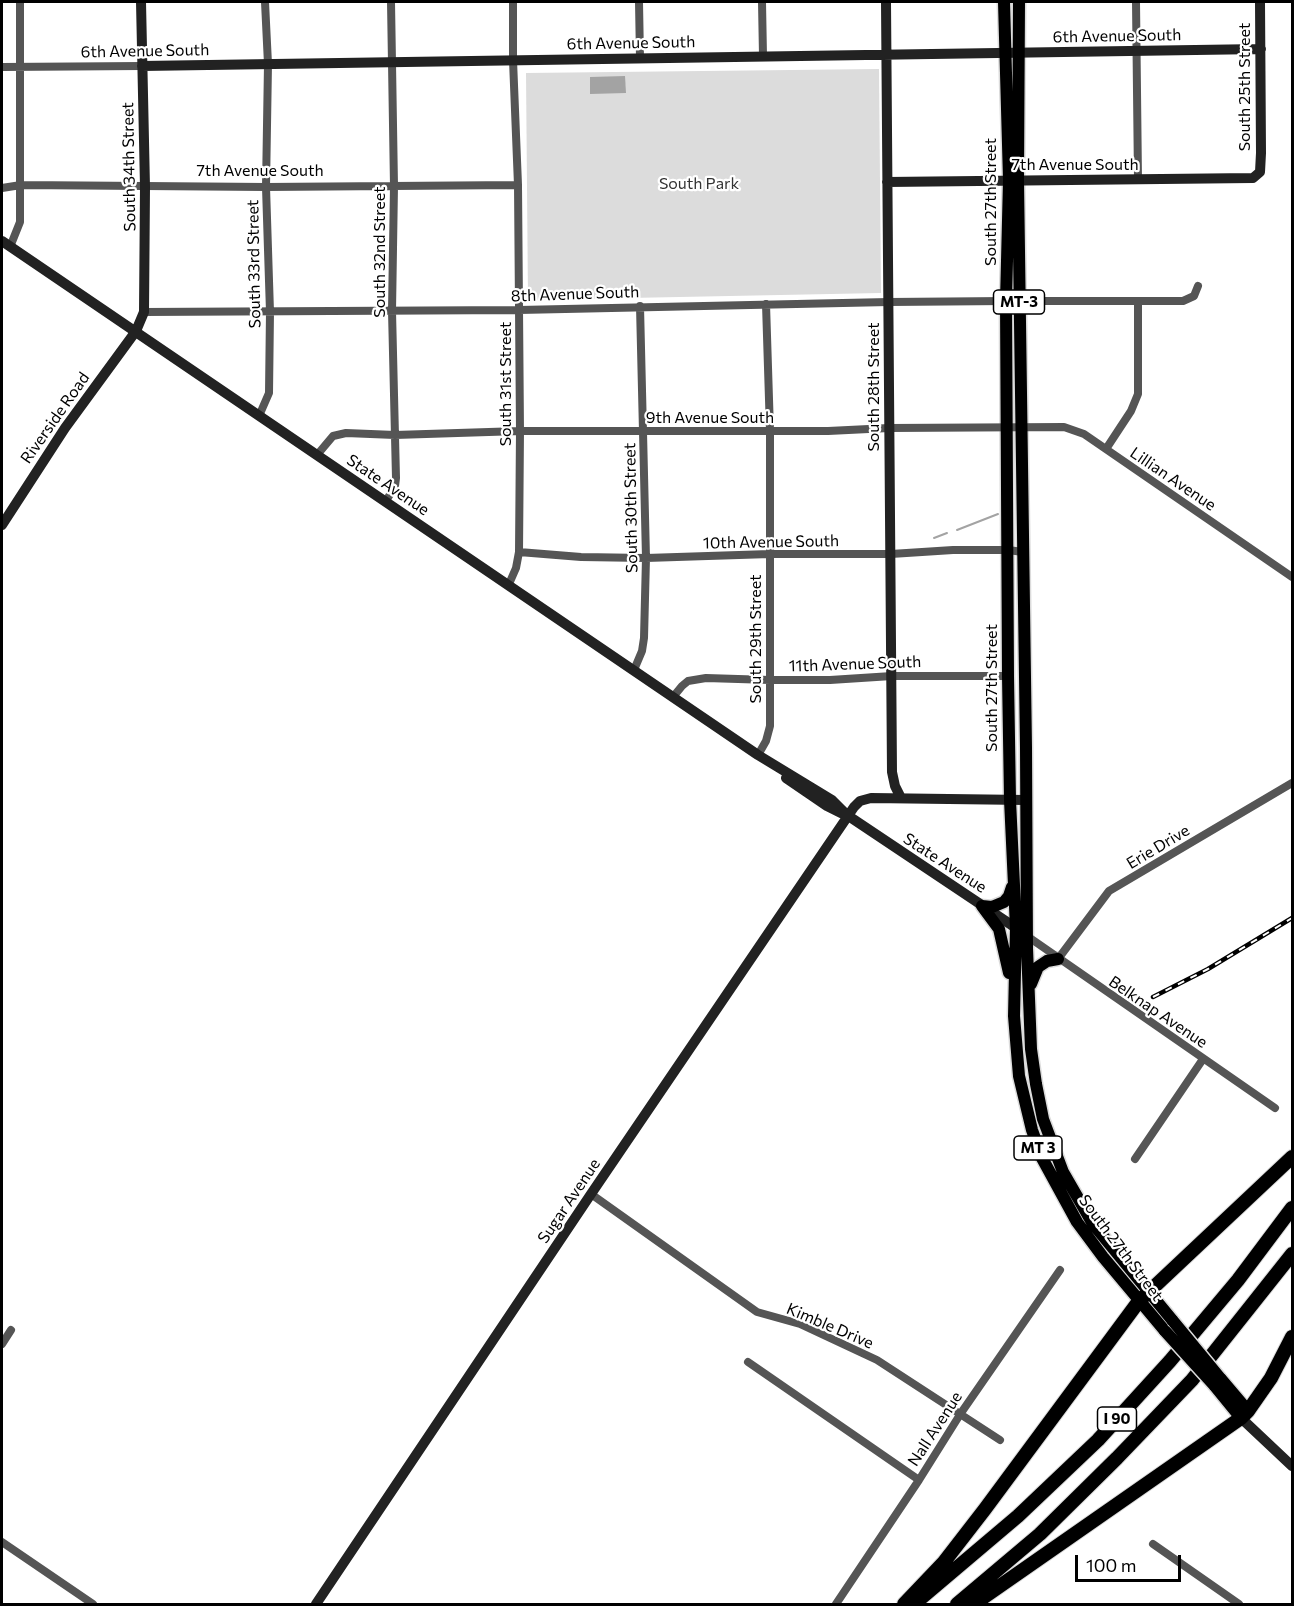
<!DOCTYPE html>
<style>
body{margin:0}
#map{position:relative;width:1294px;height:1606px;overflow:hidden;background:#fff;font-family:Commissioner,sans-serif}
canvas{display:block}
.frame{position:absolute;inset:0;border:3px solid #000;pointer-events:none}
.scale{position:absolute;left:1075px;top:1555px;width:106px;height:27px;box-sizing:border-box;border:3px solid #000;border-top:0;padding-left:8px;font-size:18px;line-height:21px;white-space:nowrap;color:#000;-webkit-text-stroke:4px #fff;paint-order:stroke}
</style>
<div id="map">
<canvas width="1294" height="1606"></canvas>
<div class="frame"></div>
<div class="scale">100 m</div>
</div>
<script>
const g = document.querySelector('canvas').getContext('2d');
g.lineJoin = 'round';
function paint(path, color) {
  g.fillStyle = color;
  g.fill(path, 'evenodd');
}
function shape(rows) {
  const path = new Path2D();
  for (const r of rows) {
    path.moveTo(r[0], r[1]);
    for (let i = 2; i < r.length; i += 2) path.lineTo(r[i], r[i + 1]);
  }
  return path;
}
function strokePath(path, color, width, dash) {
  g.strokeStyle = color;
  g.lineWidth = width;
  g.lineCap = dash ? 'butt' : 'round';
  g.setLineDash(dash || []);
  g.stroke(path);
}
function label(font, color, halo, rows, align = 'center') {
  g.font = font + ' Commissioner,sans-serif';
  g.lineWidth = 4.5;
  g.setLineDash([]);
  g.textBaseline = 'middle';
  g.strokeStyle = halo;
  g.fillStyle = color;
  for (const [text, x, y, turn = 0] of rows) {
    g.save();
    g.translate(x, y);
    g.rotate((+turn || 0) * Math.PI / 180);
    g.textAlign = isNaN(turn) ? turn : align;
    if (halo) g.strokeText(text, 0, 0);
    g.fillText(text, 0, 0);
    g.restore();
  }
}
paint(shape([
 [879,69,881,293,528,300,526,73]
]), '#dcdcdc');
paint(shape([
 [625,76,626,93,590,94,590,77]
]), '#a3a3a3');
strokePath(shape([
 [957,530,998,514],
 [934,538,947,533]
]), '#a3a3a3', 2);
const primary = shape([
 [1004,2,1009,180,1006,301,1008,676,1010,800,1016,928,1014,1016,1019,1076,1032,1130,1042,1158,1077,1222,1103,1257,1165,1331],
 [1019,2,1018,180,1026,748,1027,948,1031,1049,1036,1084,1043,1119,1063,1172,1093,1224,1173,1321],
 [982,906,999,929,1009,973],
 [982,906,992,907,1004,902,1009,896,1012,887],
 [1031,984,1038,967,1047,961,1058,959],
 [1220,1378,1248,1411],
 [1214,1385,1241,1418]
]);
const highway = shape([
 [904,1604,944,1562,985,1509,1139,1301,1292,1157],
 [914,1604,1018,1516,1098,1440,1170,1361,1238,1280,1292,1208],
 [957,1604,1040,1534,1117,1458,1192,1380,1292,1254],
 [974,1604,1241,1418,1248,1411,1271,1378,1292,1337]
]);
strokePath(primary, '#dbdbdb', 15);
strokePath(highway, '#dbdbdb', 16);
strokePath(shape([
 [639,2,640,58],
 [762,2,763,56],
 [1136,2,1138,180],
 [2,67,142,66],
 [2,188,21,185,266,187,518,185],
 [10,247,20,222,20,2],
 [1019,301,1183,301,1194,296,1198,286],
 [144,312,519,310,889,302,1006,301],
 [259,416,269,393,270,312,266,187,268,64,265,2],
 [1106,449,1131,411,1138,394,1138,301],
 [317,455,333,436,346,433,395,435,520,431,828,431,889,428,1064,427,1084,434,1292,577],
 [386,501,395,486,396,478,392,311,394,186,391,2],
 [519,552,581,557,646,558,770,554,891,554,953,550,1008,550,1023,552],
 [509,584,516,568,519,552,520,431,518,185,513,60,513,2],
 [634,670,642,651,644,638,646,558,640,306],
 [673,697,682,686,688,681,706,678,770,680,830,680,892,676,1008,676],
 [758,755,766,741,770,726,770,431,766,304],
 [1027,936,1275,1108],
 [1058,959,1109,891,1292,783],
 [1135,1159,1203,1059],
 [591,1194,757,1312,800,1324,877,1360,1000,1440],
 [2,1344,11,1330],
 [748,1362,919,1480],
 [2,1542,93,1604],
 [1153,1544,1239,1604],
 [836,1604,919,1480,961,1413,1060,1270]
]), '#555', 8);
strokePath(shape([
 [886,2,892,772,895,786,901,798],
 [142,66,1261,49],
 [887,182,1253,178,1260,172,1261,153,1260,2],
 [2,241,758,755,832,800,847,815,1022,932],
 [2,525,65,428,136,331,144,312,145,187,141,2],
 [786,778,827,806,841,813],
 [1241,1418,1292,1466],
 [316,1604,591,1194,854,807,860,801,871,798,1026,800]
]), '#222', 10);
strokePath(primary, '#000', 12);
strokePath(highway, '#000', 14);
const rail = shape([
 [1153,997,1208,969,1292,918]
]);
strokePath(rail, '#000', 4.5);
strokePath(rail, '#fff', 2, [7]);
const primaryBridge = shape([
 [1173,1321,1220,1378],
 [1165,1331,1214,1385]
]);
strokePath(primaryBridge, '#dbdbdb', 15, []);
strokePath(primaryBridge, '#000', 12);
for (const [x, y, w] of [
 [1019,302,51],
 [1038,1148,48],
 [1117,1419,39]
]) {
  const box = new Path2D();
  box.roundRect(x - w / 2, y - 12, w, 24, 4.5);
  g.fillStyle = '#fff';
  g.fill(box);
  strokePath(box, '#000', 1.5);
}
label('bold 15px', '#000', null, [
 ["MT-3",1019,302],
 ["MT 3",1038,1148],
 ["I 90",1117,1419]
]);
label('16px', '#000', '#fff', [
 ["6th Avenue South",1117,36,-1],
 ["6th Avenue South",631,43,-1],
 ["6th Avenue South",145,51,-1],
 ["South 25th Street",1245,87,-90],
 ["7th Avenue South",1075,165],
 ["South 34th Street",129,167,-91],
 ["7th Avenue South",260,171],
 ["South 27th Street",991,202,-90],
 ["South 32nd Street",380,252,-90],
 ["South 33rd Street",254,264,-91],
 ["8th Avenue South",575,294,-2],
 ["South 31st Street",506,384,-90],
 ["South 28th Street",874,387,-90],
 ["Riverside Road",55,418,-55],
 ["9th Avenue South",710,418],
 ["Lillian Avenue",1173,479,34],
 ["State Avenue",388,485,34],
 ["South 30th Street",631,508,-91],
 ["10th Avenue South",771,542,-1],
 ["South 29th Street",756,639,-90],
 ["11th Avenue South",855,664,-2],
 ["South 27th Street",992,688,-90],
 ["Erie Drive",1158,847,-31],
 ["State Avenue",945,863,33],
 ["Belknap Avenue",1158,1012,34],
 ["Sugar Avenue",569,1201,-56],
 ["South 27th Street",1121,1248,53],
 ["Kimble Drive",830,1326,23],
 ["Nall Avenue",935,1429,-57]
]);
label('16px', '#333', '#fff', [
 ["South Park",699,184]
]);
</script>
